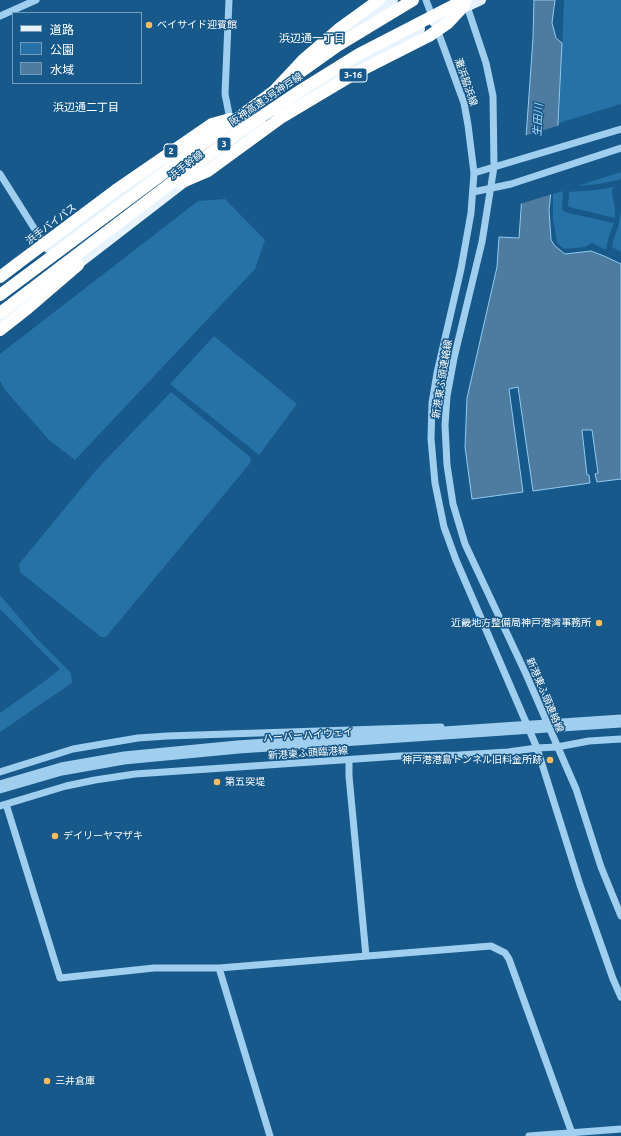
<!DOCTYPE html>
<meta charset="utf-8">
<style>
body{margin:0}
#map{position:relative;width:621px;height:1136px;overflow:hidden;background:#17598a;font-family:Ubuntu,"Noto Sans JP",sans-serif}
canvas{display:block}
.legend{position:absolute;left:12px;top:12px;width:130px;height:72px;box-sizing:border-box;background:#17598a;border:1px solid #749bb9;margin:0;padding:5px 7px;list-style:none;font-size:12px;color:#fff}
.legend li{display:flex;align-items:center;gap:8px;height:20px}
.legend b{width:20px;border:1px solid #749bb9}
</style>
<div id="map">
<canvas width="621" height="1136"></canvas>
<ul class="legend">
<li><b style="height:5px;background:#e7f4ff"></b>道路</li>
<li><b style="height:11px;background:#2672a7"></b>公園</li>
<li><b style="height:11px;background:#4d7ca0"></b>水域</li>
</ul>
</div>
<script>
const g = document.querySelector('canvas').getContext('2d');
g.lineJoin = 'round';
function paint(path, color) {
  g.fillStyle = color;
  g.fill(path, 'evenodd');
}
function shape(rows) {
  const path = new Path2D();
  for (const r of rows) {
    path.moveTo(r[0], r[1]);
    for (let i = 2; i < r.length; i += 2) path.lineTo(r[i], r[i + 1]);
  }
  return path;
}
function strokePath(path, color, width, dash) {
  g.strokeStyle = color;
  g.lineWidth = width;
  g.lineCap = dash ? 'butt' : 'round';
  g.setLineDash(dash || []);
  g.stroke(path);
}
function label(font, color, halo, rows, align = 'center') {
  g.font = font + ' Ubuntu,"Noto Sans JP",sans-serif';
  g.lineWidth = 3;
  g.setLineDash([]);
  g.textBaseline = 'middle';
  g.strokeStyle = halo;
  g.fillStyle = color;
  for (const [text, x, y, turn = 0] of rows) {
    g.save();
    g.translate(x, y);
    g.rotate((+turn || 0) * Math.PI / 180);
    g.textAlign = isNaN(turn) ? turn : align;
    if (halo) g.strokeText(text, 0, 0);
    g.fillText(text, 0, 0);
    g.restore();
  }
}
paint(shape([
 [564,0,621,0,621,104,559,123],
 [621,172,621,178,619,180,598,184,577,186],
 [615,187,612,190,612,194,615,209,615,218,573,208,568,206,569,192,595,190],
 [563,191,562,210,568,213,614,223,609,236,606,250,592,243,585,247,564,249,557,243,553,218,553,194],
 [225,199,265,240,255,269,75,460,49,440,6,391,0,381,0,354,198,201],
 [621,212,621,252,612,247,613,241,618,227],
 [214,336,297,404,259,455,170,384],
 [171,392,250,457,251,462,106,637,101,637,20,572,19,564,97,469],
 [0,595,37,639,71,673,72,683,0,732,0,713,45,681,60,669,0,609]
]), '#2672a7');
const water = shape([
 [534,0,555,0,552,23,556,38,562,43,558,124,549,210,551,240,555,246,565,254,591,251,604,256,621,264,621,479,597,482,595,474,598,473,592,430,582,430,587,475,589,475,590,483,533,491,518,387,509,389,523,492,472,499,465,447,467,398,497,267,499,237,519,238,533,38,534,0]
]);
paint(water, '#4d7ca0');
strokePath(water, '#92cbf1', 1);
paint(shape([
 [560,125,552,194,520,204,524,136]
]), '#17598a');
strokePath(shape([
 [229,0,225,94,230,119],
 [426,0,433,19],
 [466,3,486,63,493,96,494,167,482,242,454,358,447,396,445,425,447,465,453,504,465,544,526,674,576,789,601,867,621,916],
 [0,16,36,0],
 [437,29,464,103,468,125,474,173,471,213,461,269,437,373,432,403,431,439,435,483,444,527,456,560,537,748,580,885,613,979,621,997],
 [474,173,621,129],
 [0,174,46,247],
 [473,192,511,184,621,148],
 [349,760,349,776,366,956],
 [0,772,73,749,138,738,167,736,441,727],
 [6,804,60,978,154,968,219,968],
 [0,806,66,786,95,780,135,774,400,756,459,755,508,752,537,748,557,747,589,741,621,739],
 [270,1136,219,968,491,946,505,953,509,959,573,1136],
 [529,1136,621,1129]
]), '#a0ceee', 7);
strokePath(shape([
 [434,22,481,0],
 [350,33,393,0],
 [289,104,420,29],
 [48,248,174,158],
 [73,268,261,123],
 [0,321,37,294]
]), '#e7f4ff', 10);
strokePath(shape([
 [116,190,212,124,230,119],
 [0,277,17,264],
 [0,295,274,91,337,46,413,0],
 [0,330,28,308,78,265]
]), '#fff', 12);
strokePath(shape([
 [0,784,61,766,124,755,237,744,621,718],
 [0,790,62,772,124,761,239,750,621,724]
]), '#a0ceee', 7);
strokePath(shape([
 [274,91,303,60,340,28,379,0],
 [180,183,208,171,282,117,354,74,429,36,448,23,462,8,466,0],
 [17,264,116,190],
 [0,313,237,133,301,90,359,54,464,0]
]), '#fff', 12);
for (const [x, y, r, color] of [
 [149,25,4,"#ffbb5d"],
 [599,623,4,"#ffbb5d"],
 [550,760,4,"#ffbb5d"],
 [217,782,4,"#ffbb5d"],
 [55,836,4,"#ffbb5d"],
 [47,1081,4,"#ffbb5d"]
]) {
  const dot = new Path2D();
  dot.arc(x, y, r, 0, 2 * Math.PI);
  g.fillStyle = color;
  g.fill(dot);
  strokePath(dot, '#17598a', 1.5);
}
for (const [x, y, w] of [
 [353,75,28],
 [224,144,14],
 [171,151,14]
]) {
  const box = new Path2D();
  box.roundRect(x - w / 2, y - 7, w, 14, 3);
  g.fillStyle = '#17598a';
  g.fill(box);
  strokePath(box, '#fff', 1);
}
label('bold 9px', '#fff', null, [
 ["3-16",353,75],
 ["3",224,144],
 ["2",171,151]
]);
label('10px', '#fff', '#17598a', [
 ["ベイサイド迎賓館",157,25],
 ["近畿地方整備局神戸港湾事務所",591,623,"right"],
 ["神戸港港島トンネル旧料金所跡",542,760,"right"],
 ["第五突堤",225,782],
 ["デイリーヤマザキ",63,836],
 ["三井倉庫",55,1081]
], 'left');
label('10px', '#fff', '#17598a', [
 ["灘浜脇浜線",466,82,71],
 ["阪神高速3号神戸線",266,99,-34],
 ["浜手幹線",186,165,-37],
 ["浜手バイパス",51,224,-37],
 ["新港東ふ頭連絡線",442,379,-81],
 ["新港東ふ頭連絡線",545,695,67],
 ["ハーバーハイウェイ",308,735,-4],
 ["新港東ふ頭臨港線",308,753,-4]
]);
label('11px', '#fff', '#17598a', [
 ["浜辺通一丁目",312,38],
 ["浜辺通二丁目",86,107]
]);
label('italic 11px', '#abd7f6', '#17598a', [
 ["生田川",538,120,-87]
]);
</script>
